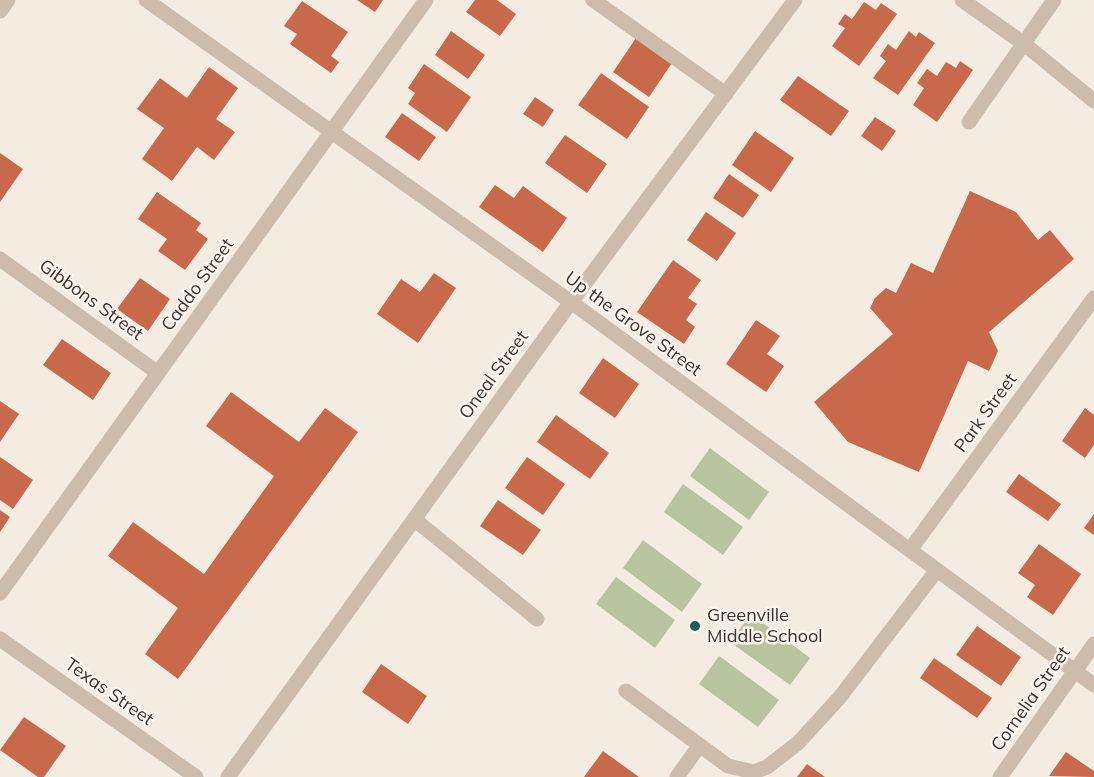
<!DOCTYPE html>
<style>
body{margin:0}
canvas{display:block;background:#f4ebe1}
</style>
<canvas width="1094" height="777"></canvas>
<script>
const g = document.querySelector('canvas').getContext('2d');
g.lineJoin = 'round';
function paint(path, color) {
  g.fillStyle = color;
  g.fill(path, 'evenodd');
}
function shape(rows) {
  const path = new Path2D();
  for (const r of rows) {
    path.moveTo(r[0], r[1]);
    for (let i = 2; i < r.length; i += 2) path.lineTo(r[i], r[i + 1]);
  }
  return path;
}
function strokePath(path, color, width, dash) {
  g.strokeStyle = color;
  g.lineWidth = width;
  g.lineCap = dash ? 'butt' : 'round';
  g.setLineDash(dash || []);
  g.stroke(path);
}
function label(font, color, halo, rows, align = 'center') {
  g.font = font + ' Mulish,sans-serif';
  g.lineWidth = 5;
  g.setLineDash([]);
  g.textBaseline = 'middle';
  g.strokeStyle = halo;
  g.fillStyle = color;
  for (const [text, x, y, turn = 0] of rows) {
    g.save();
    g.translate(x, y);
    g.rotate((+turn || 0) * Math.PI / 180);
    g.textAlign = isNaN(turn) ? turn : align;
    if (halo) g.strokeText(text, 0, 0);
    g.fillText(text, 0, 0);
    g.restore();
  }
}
paint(shape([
 [710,448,769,492,749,520,690,476],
 [683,484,743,527,723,555,664,512],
 [643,540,702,584,682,612,623,568],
 [616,577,675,620,655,648,596,604],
 [751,614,810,658,790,685,730,642],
 [719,656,779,700,758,727,699,684]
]), '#b8c4a0');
paint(shape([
 [357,0,383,0,375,12],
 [475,0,497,0,516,14,500,36,466,12],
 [302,1,348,32,331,56,339,62,331,73,290,44,297,34,284,26],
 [864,2,876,10,881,3,897,14,859,66,832,46,845,28,838,24,845,14,852,19],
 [451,31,485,55,468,79,435,55],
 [909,31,916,37,919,32,935,43,898,95,873,78,886,61,880,56,888,44,896,50],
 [636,38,672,63,649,97,613,72],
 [960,61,973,70,937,122,913,105,924,88,917,83,927,69,937,76,946,62,956,68],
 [424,64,471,97,447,132,408,104,415,93,408,88],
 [209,67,238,88,216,119,235,132,214,160,197,147,172,181,142,159,164,128,137,109,160,78,187,98],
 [601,73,649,107,627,139,578,105],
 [798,76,849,111,831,136,780,100],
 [535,97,554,110,543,127,523,114],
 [402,113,436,137,419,161,385,137],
 [875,117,896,131,882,151,861,136],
 [755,131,794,158,771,192,732,165],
 [565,135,607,164,587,193,545,163],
 [0,153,23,169,0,202],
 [729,174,759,195,743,218,713,198],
 [495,185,514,198,523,186,567,218,543,252,479,207],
 [970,191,1016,212,1038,240,1050,230,1074,259,989,332,998,351,989,371,968,361,919,472,848,442,814,402,893,334,870,308,875,298,886,288,896,293,911,263,933,273],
 [157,192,201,223,196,230,208,239,185,270,158,251,167,239,138,219],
 [706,212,736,233,717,261,687,240],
 [673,260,701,280,688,298,697,304,686,320,695,327,684,344,637,312],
 [434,273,456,288,418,343,377,314,401,279,420,292],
 [140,278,170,299,148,331,117,309],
 [756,320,780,336,767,354,784,366,766,392,726,364],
 [62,339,111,373,93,400,43,365],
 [603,358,639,384,615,418,579,393],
 [231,392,299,442,325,408,358,432,178,679,145,654,178,608,108,556,133,522,204,574,274,476,206,426],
 [0,401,19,414,0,442],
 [1085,408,1094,415,1094,445,1085,458,1062,441],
 [556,415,609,453,590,479,537,442],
 [0,457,33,480,13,509,0,500],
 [527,457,565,484,543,515,505,488],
 [1019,474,1061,504,1048,521,1006,492],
 [498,500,541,530,523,555,480,526],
 [0,510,10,517,0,532],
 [1094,514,1094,535,1084,528],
 [1039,544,1081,574,1053,615,1027,597,1035,585,1018,573],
 [977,626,1021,657,1001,686,956,655],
 [934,658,992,698,977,718,920,678],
 [381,664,427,696,408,724,362,692],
 [24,717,66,746,44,777,38,777,0,750],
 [603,751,639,777,584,777],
 [1066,752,1094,771,1094,777,1049,776],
 [807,764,825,777,797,777]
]), '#c8694b');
strokePath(shape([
 [146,0,571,302,1094,685],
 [593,0,726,94],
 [962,0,1023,43,1094,101],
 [0,11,8,0],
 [969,122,1054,0],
 [0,259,158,373],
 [414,519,537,619],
 [910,550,1094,298],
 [0,593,426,0],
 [0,639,196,777],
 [626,691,728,766,754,772,767,767,798,743,840,697,937,570],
 [228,777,571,302,795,0],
 [677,777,699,746],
 [1000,777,1094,644]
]), '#cdbbac', 15);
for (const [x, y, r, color] of [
 [695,626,6,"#1f5a5e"]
]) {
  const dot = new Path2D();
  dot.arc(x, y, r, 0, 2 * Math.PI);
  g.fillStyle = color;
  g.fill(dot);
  strokePath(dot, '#fbf5ee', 2);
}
label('18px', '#3b302b', '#fbf5ee', [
 ["Caddo Street",198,285,-54],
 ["Gibbons Street",91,300,36],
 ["Up the Grove Street",633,324,36],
 ["Oneal Street",494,375,-54],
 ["Park Street",986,413,-54],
 ["Texas Street",109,692,35],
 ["Cornelia Street",1031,699,-55]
]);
label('18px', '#3b302b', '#fbf5ee', [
 ["Greenville",707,616],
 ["Middle School",707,637]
], 'left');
</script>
